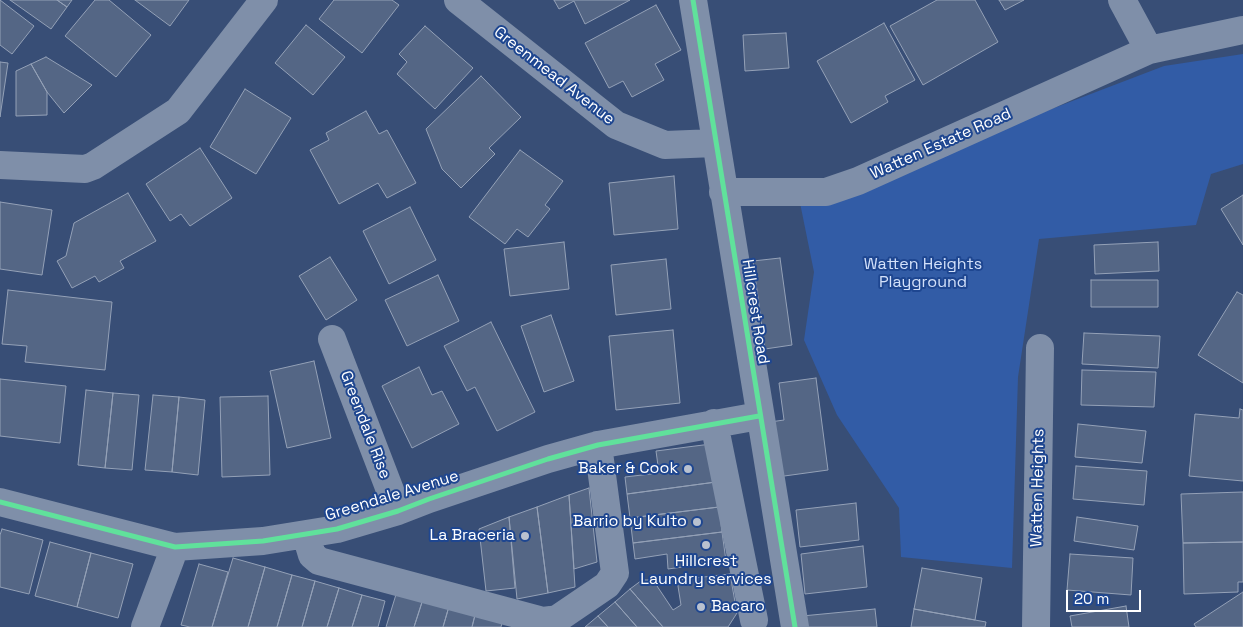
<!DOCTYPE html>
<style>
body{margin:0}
#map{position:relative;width:1243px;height:627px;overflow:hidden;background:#384e76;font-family:"Space Grotesk",sans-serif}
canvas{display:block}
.scale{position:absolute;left:1066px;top:590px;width:75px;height:22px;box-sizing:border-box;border:2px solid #fff;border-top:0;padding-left:6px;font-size:15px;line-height:18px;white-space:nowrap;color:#fff;-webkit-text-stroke:4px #1e4690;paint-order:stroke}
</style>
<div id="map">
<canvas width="1243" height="627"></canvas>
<div class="scale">20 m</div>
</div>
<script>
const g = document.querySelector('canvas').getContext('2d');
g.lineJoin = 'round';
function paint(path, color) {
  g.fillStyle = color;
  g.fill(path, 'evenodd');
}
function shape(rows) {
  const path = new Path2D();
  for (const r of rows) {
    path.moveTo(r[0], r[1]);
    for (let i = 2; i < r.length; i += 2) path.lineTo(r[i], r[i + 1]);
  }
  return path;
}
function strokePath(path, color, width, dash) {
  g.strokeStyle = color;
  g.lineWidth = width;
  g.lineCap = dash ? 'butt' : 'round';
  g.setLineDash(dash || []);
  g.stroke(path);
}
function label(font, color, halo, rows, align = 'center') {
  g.font = font + ' "Space Grotesk",sans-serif';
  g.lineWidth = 4;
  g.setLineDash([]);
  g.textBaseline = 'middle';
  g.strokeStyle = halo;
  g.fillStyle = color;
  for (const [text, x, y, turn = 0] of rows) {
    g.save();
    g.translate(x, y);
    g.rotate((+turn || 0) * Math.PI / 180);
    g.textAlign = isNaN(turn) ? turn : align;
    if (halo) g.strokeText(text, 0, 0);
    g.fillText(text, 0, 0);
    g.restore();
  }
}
paint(shape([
 [1243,54,1243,164,1211,174,1196,225,1039,239,1018,377,1012,568,901,557,899,508,837,415,804,340,814,272,798,193,863,181,1164,66]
]), '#325ca6');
const building = shape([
 [0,0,34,26,12,54,0,45,0,0],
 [10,0,57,0,67,7,51,29,10,0],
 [57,0,72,0,67,7,57,0],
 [95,0,109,0,151,35,116,77,65,36,95,0],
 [135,0,189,0,170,26,135,0],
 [334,0,392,0,399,5,362,53,319,19,334,0],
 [554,0,630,0,585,24,574,1,559,9,554,0],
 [937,0,975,0,998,42,923,85,890,26,937,0],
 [999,0,1024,0,1005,10,999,0],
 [656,5,681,50,655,64,664,80,632,97,623,81,609,88,585,43,656,5],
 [884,23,915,80,885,96,888,102,851,123,817,61,884,23],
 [306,25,345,57,313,95,275,63,306,25],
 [425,26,473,68,435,109,397,74,407,62,399,54,425,26],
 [786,33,789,68,745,71,743,35,786,33],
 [46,57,92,85,64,113,47,92,31,64,46,57],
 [0,62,8,63,0,117,0,62],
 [31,64,47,92,47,115,16,116,16,71,31,64],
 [481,76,521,117,489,148,495,154,461,188,442,169,426,129,481,76],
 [245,89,291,118,256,174,210,147,245,89],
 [366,111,379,134,387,130,416,183,387,198,378,183,339,204,310,150,329,140,326,133,366,111],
 [200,148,232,198,190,226,181,214,170,221,146,184,200,148],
 [520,150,563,181,545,205,550,209,528,237,517,229,505,244,469,217,520,150],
 [674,176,678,229,614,235,609,183,674,176],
 [128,193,156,241,120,261,124,268,99,282,95,276,72,288,57,261,66,256,74,223,128,193],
 [1243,195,1243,245,1221,209,1243,195],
 [0,202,52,210,42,275,0,269,0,202],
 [410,207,436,260,389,284,363,231,410,207],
 [564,242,569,289,510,296,504,249,564,242],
 [1158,242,1159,271,1095,274,1094,245,1158,242],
 [330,257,357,300,326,320,299,276,330,257],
 [780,258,792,345,765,349,753,261,780,258],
 [666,259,671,309,616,315,611,265,666,259],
 [438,275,459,321,407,346,385,300,438,275],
 [1091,280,1158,280,1158,307,1091,307,1091,280],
 [8,290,112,302,105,370,25,362,27,346,2,344,8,290],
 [1237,292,1243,295,1243,383,1198,355,1237,292],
 [551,315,574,381,544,392,521,326,551,315],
 [491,322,535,412,497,431,475,387,467,391,444,346,491,322],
 [673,330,680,403,616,410,609,336,673,330],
 [1084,333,1160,336,1158,368,1082,364,1084,333],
 [314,361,331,438,287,448,270,371,314,361],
 [419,367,432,395,442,391,459,424,412,448,382,386,419,367],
 [1082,370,1156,372,1154,407,1081,405,1082,370],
 [816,378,828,470,777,477,770,422,784,420,779,383,816,378],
 [0,379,66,386,60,443,0,436,0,379],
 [86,390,113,393,105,468,78,465,86,390],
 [113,393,139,395,132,470,105,468,113,393],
 [153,395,179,397,172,472,145,470,153,395],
 [268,396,270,475,222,477,220,397,268,396],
 [179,397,205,400,198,475,172,472,179,397],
 [1240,409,1243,410,1243,481,1189,476,1195,414,1239,418,1240,409],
 [1078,424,1146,431,1142,463,1075,457,1078,424],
 [711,444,716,482,627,494,625,477,659,473,656,451,711,444],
 [1076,466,1147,471,1144,505,1073,499,1076,466],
 [716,482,719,507,630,518,627,494,716,482],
 [589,488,597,562,574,569,569,495,589,488],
 [1243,492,1243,542,1183,543,1181,494,1243,492],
 [569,495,575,587,548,593,537,507,569,495],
 [856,503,859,540,800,547,796,510,856,503],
 [537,507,548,593,517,599,509,517,537,507],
 [719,507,722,532,633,543,630,518,719,507],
 [509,517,515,588,486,591,479,529,509,517],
 [1077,517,1138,526,1134,550,1074,541,1077,517],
 [2,529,43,540,29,594,0,587,0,535,2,529],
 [722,532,726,561,668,569,667,554,635,559,633,543,722,532],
 [50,542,91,553,77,607,35,596,50,542],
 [1243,542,1243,582,1238,582,1238,592,1184,594,1183,543,1243,542],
 [863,546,867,587,805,594,801,554,863,546],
 [91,553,133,564,118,618,77,607,91,553],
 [1070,554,1133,558,1131,595,1067,590,1070,554],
 [233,558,265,567,248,627,212,627,233,558],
 [199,564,228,572,212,627,190,627,181,625,199,564],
 [265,567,292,575,277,627,248,627,265,567],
 [922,568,982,578,975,620,914,609,922,568],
 [730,574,737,613,728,627,663,627,630,589,642,580,653,580,673,610,681,605,677,580,730,574],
 [292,575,315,581,302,627,277,627,292,575],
 [315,581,339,588,327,627,302,627,315,581],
 [339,588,362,595,352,627,327,627,339,588],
 [398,588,424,596,414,627,386,627,398,588],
 [630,589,663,627,637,627,615,602,630,589],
 [1243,592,1243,627,1196,627,1194,624,1243,592],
 [362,595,385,601,378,627,352,627,362,595],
 [424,596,450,603,443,627,414,627,424,596],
 [615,602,637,627,608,627,598,616,615,602],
 [450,603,476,611,472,627,443,627,450,603],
 [1126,606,1129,627,1072,627,1070,616,1126,606],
 [875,609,877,627,804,627,802,616,875,609],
 [914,609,986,622,985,627,911,627,914,609],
 [476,611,503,619,501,627,472,627,476,611],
 [598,616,608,627,585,627,598,616]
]);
paint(building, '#546685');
strokePath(building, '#94a1b7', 1);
strokePath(shape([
 [458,0,616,125,665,145,715,143],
 [693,0,795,627],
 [1122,0,1149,50],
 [0,165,85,169,93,166,178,111,264,0],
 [723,192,826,192,858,181,1149,50,1243,30],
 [332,339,398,511],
 [714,423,754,620],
 [0,502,175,547,263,541,337,529,398,511,429,499,548,459,598,445,759,416],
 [308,534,309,545,312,555,319,561,543,621,551,620,557,619,607,585,615,573,598,445],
 [145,627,175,547],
 [1036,627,1040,348]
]), '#7f8fa9', 28);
strokePath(shape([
 [693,0,795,627],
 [0,502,175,547,263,541,337,529,398,511,429,499,548,459,598,445,759,416]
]), '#60e19b', 5);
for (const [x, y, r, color] of [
 [688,469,5,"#b9c1cf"],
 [697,522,5,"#b9c1cf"],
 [525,536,5,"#b9c1cf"],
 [706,545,5,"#b9c1cf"],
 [701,607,5,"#b9c1cf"]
]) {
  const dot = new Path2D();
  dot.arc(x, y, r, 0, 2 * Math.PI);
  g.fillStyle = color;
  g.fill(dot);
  strokePath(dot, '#1e4690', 2);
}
label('16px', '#fff', '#1e4690', [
 ["Greenmead Avenue",554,76,38],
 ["Watten Estate Road",941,144,-24],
 ["Hillcrest Road",755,312,81],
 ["Greendale Rise",365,425,69],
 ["Watten Heights",1038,488,-89],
 ["Greendale Avenue",392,496,-17]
]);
label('16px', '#d3e1fa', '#1e4690', [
 ["Watten Heights",923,265],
 ["Playground",923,283]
]);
label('16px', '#fff', '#1e4690', [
 ["Baker & Cook",678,469],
 ["Barrio by Kulto",687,522],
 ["La Braceria",515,536],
 ["Hillcrest",706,562,"center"],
 ["Laundry services",706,580,"center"],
 ["Bacaro",711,607,"left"]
], 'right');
</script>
